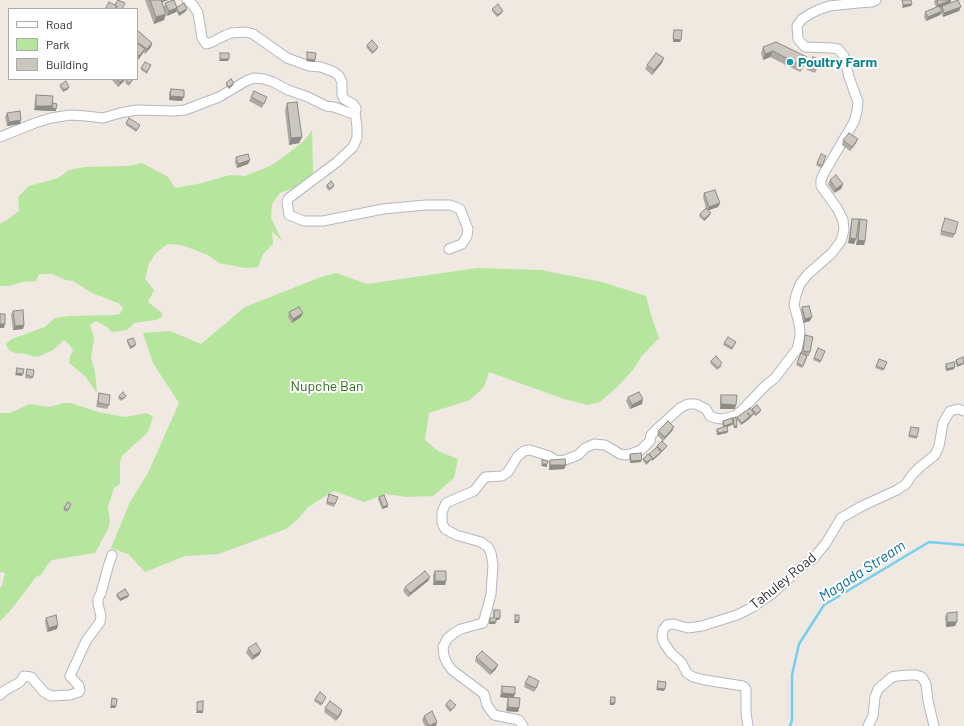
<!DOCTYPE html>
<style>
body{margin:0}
#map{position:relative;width:964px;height:726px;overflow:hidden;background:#efe9e1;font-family:Barlow,sans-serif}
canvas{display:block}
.legend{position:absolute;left:8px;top:8px;width:130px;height:72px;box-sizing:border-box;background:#fff;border:1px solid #ababab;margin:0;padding:5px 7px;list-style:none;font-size:12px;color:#2e2e2e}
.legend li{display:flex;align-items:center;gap:8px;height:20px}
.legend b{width:20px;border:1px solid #ababab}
</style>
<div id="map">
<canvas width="964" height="726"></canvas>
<ul class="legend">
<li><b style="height:5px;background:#fff"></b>Road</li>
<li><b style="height:11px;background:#b6e59e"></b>Park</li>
<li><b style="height:11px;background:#cbc7bf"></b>Building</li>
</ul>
</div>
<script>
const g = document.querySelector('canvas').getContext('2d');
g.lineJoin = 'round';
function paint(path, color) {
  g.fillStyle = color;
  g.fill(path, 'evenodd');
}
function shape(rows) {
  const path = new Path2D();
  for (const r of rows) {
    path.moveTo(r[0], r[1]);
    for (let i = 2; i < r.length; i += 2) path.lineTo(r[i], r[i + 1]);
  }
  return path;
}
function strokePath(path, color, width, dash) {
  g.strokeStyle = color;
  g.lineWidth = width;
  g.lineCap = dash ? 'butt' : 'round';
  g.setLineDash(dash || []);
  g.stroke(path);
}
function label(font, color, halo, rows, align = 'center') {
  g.font = font + ' Barlow,sans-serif';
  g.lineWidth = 4;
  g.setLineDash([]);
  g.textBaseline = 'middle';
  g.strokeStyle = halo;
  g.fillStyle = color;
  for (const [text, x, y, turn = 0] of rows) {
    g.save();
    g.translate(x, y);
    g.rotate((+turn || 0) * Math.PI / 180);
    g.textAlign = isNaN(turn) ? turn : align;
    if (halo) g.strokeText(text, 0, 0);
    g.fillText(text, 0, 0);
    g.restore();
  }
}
paint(shape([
 [312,130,313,172,304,184,280,193,272,204,271,218,282,241,272,231,273,244,263,254,258,267,245,268,219,263,208,255,195,250,181,245,168,244,157,252,149,263,145,279,154,290,148,302,162,313,162,317,156,320,134,323,127,330,112,332,107,327,96,321,90,325,94,338,91,358,95,372,97,393,85,376,69,363,70,356,73,350,69,344,64,340,53,350,40,356,34,357,27,354,15,353,9,350,6,344,12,339,45,327,55,318,70,316,113,315,120,314,123,308,118,303,92,293,73,281,66,280,52,274,39,274,36,281,22,282,9,286,0,286,0,224,7,220,19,211,18,197,29,186,58,178,69,170,85,167,128,166,142,163,168,177,175,188,202,183,230,175,245,176,270,166,282,158,304,141],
 [477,268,541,270,602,282,646,296,651,315,659,338,641,357,633,370,617,387,600,402,587,405,564,399,489,372,484,387,470,400,429,413,425,440,438,451,458,459,454,478,433,496,407,497,386,494,364,502,334,491,308,507,298,519,286,529,251,542,219,554,185,556,145,572,128,554,111,548,130,502,148,473,179,403,153,363,143,333,170,331,201,344,245,307,321,277,336,273,367,284],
 [64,403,71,403,98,412,125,417,147,413,153,417,148,432,122,456,120,462,120,484,114,488,108,507,110,522,108,529,95,553,52,560,47,565,42,574,36,577,10,611,0,621,0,588,2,585,5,573,0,572,0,413,10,413,29,404,50,407]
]), '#b6e59e');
strokePath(shape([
 [790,726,792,720,792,675,799,644,824,605,929,542,964,545]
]), '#75cff0', 2.5);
const minor = shape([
 [355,112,357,127,357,138,353,147,337,162,289,198,287,201,289,215,304,221,323,221,383,209,426,205,450,205,460,209,468,229,467,236,462,244,449,249],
 [0,137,35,123,51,118,70,115,86,116,103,118,120,113,137,110,174,111,185,110,219,97,246,81,254,78,264,79,273,82,288,90,308,97,326,106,334,107,345,111,350,113,355,112,356,110,356,108,353,104,344,99,342,95,342,82,339,76,334,72,321,67,309,66,287,58,253,34,246,32,231,33,226,35,210,43,206,44,202,38,198,13,193,5,187,0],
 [0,695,4,691,20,682,24,676,31,677,44,692,51,696,70,695,79,692,80,690,79,686,70,676,86,641,100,622,101,616,98,604,98,599,101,593,108,567,112,555],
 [523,726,519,720,494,715,487,705,484,694,452,670,447,663,444,656,443,647,447,639,454,633,461,629,483,623,488,606,491,594,493,565,491,553,488,547,481,542,456,535,445,529,442,523,442,512,446,503,474,491,485,477,502,476,508,472,517,457,524,451,530,450,549,456,557,461,565,460,578,455,585,448,594,444,605,445,620,454,626,455,633,453,641,450,650,441,651,435,658,428,680,408,688,404,696,404,706,409,710,416,715,418,722,419,735,416,741,411,766,385,775,378,797,349,800,337,800,332,799,323,794,305,796,295,800,284,808,274,832,253,841,241,844,230,843,220,837,208,821,186,821,180,824,173,854,122,857,111,858,102,849,77,844,56,838,49,832,48,805,47,798,39,797,26,802,19,810,14,818,10,829,6,858,3,872,2,876,0],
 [748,726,746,713,746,689,743,686,705,680,693,677,687,673,681,662,671,653,664,643,662,637,663,630,667,625,673,624,688,628,702,626,737,615,751,608,772,594,801,567,813,559,826,543,841,518,862,506,897,490,906,484,912,475,920,467,935,455,939,446,943,423,950,411,958,409,964,411],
 [868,726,873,716,875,697,878,689,892,677,897,676,910,675,916,675,922,677,926,684,928,701,934,726]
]);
strokePath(minor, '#b4b7c1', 11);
strokePath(minor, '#fff', 9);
paint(shape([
 [145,0,168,0,162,2,166,14,164,20,154,24],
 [935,0,951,0,950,3,959,11,943,17,941,13,940,15,926,21,924,17,925,12,936,7,934,2],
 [165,3,177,7,187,9,186,11,179,16,176,11,176,12,167,16,164,7],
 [492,9,502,13,497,17,492,11],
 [137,30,152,43,151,47,145,54,144,52,138,60,137,59],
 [367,45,378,47,377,49,372,54,366,47],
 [763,47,805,64,800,72,770,57,763,60,761,53],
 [821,60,815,73,807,70,809,65],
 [662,63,652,75,645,69,647,65],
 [150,67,147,74,141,70,141,68],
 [111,79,126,79,118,87],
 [133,80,129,86,125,83,126,81],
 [226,83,234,83,233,85,229,89,226,86],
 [60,85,69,87,68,89,63,92,60,87],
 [171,89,182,101,169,100,169,93],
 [36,95,52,104,56,111,51,111,52,108,51,111,34,110,35,99],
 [251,97,267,97,262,108,249,101],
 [287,103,302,137,299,143,289,145,285,110],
 [7,113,20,124,7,126,5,117],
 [126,123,139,127,136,132,126,125],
 [858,139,856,143,850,151,842,145,843,140],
 [826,156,821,168,816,165,817,163],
 [236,157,250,160,248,164,237,168,235,162],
 [830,180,843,184,841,189,834,193,828,184],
 [327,185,334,185,334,187,329,191,326,187],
 [704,193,720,203,718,207,708,210,711,213,710,215,704,221,699,216,700,214,706,208,703,197],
 [945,218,955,234,953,238,940,235],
 [852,219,856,239,854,244,848,243,851,223],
 [860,219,865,241,864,245,856,245,858,223],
 [802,307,810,321,803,323,801,311],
 [13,311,24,325,23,329,13,330,11,315],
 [289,312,301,317,292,323,288,317],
 [805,335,810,352,809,356,807,356,807,358,802,368,796,365,801,353,804,340],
 [127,340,135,346,130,349,127,342],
 [736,342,732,350,723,345,724,343],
 [818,348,825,351,820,363,813,360],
 [879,359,887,362,883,371,875,368],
 [956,360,964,360,964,364,957,367,955,362],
 [711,361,722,366,717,370,710,363],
 [946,364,955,367,954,369,946,371,945,366],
 [27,369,33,377,32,379,25,378],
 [99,393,109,405,107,409,96,407,98,397],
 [721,395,735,409,720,409,720,399],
 [119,396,126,396,125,398,121,401,118,398],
 [628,397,642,404,630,409,626,401],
 [752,409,760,412,755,416,753,414,749,419,741,425,736,419,737,428,734,428,733,424,732,425,727,427,728,431,727,433,717,435,716,431,717,429,723,427,722,423,723,421,732,420,733,418,736,419,737,417,751,410],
 [674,427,672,431,663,441,657,435,658,431],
 [911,427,917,437,917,439,908,437],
 [657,446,667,446,666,448,661,453,661,452,660,454,652,461,651,459,646,465,643,461,643,459,649,455,656,448],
 [630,454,641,462,630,463,629,456],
 [550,460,566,465,564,469,549,470,549,464],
 [329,494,338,497,334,507,326,504],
 [379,497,388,507,382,509,378,499],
 [71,504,67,512,63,510,64,508],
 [435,571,446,581,445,585,433,585,433,575],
 [430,577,428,581,408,597,403,591,405,587],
 [117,594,128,597,120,601,116,596],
 [494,610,499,620,496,620,495,624,489,624,489,620,490,618,493,618,493,612],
 [947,613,955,626,946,627,945,617],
 [46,618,57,629,47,632,45,622],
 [248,648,261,651,259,655,252,660,246,653],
 [476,657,496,669,490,675,475,661],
 [525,683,538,686,534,692,524,687],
 [502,686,513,698,519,708,518,712,506,711,507,701,508,698,500,697,501,690],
 [326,697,321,706,314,701,315,699],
 [446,704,455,707,450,712,445,706],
 [325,708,342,710,341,714,336,721,324,712],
 [424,716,436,726,425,726,422,720]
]), '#afaba4');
paint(shape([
 [164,0,168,0,160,3,161,1],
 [951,0,950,4,942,6,941,7,937,9,938,5],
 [912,4,911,6,902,8,903,5],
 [961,7,959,11,943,17,944,13],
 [177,8,176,12,167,16,169,11],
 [187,9,186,11,179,16,179,13],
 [503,11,502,13,497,17,498,15],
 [942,11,940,15,926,21,928,17],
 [166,14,164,20,154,24,156,17],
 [673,39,681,40,680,42,673,42],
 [152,43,151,47,145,54,147,49],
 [378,47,377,49,372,54,373,52],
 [145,49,143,53,138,60,139,56],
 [773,51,770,57,763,60,765,54],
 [807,57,805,64,800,72,802,66],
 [664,58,662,63,652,75,654,70],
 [220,59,229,59,228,61,219,61],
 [307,59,315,60,315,62,306,61],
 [124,79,126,79,118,87,120,82],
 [234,83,233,85,229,89,229,87],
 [69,87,68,89,63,92,64,90],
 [170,96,184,97,182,101,169,100],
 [36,106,52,106,51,111,34,110],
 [52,108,56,109,56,111,51,111],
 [21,120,20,124,7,126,9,122],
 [302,137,299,143,289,145,291,138],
 [858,139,856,143,850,151,852,147],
 [250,160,248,164,237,168,238,164],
 [843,184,841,189,834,193,836,189],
 [720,203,718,207,707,211,709,207],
 [711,213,710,215,704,221,704,219],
 [850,238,856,239,854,244,848,243],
 [858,240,865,241,864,245,856,245],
 [303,313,301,317,292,323,293,319],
 [812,317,810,321,803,323,805,319],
 [0,324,5,324,4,328,0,328],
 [24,325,23,329,13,330,15,326],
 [136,344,135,346,130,349,131,347],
 [964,363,964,364,957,367,958,365],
 [955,367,954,369,946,371,947,369],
 [16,373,23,374,22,376,15,375],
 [643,399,642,404,630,409,632,405],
 [721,404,736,405,735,409,720,409],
 [761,410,760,412,755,416,756,414],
 [754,413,753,415,749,419,741,425,742,423],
 [733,423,732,425,724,428,724,426],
 [734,426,737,426,737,428,734,428],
 [674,427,672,431,663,441,665,437],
 [728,431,727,433,717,435,718,433],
 [661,452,660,454,652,461,653,459],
 [652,458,651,460,646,465,647,462],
 [642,460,641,462,630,463,631,461],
 [542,464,547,464,547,467,541,466],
 [550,465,566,465,564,469,549,470],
 [388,505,388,507,382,509,383,507],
 [430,577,428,581,408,597,410,593],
 [435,581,446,581,445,585,433,585],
 [129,595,128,597,120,601,120,599],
 [496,618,500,618,499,620,495,620],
 [515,621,519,621,519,623,514,623],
 [490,622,496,622,495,624,489,624],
 [947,622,957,622,955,626,946,627],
 [58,625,57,629,47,632,49,628],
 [261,651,259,655,252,660,253,656],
 [498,665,496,669,490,675,492,671],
 [657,688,665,689,664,691,656,690],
 [502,693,515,694,513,699,500,697],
 [610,703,615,703,614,705,610,705],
 [111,705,116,706,115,708,110,708],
 [508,707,519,708,518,712,506,711],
 [342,710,341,714,336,721,338,717],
 [197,711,203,711,203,713,196,713],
 [437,722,436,726,430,726]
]), '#8e8b86');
const building = shape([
 [118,0,125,3,122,9,120,9,118,8,118,9,116,8,117,6,115,5,118,0],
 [150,0,161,0,166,14,156,17,150,0],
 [173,0,174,0,177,8,169,11,165,3,173,0],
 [902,0,911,0,912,4,903,5,902,0],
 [937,0,951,0,938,5,937,0],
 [958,0,961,7,944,13,942,6,958,0],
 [109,2,117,6,115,9,105,9,109,2],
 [184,3,187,9,179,13,177,9,177,8,176,8,184,3],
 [498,4,503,11,498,15,492,9,498,4],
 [939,6,942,11,928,17,925,12,939,6],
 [137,30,152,43,147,49,137,42,137,30],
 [674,30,682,30,681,40,673,39,674,30],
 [372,40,378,47,373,52,367,45,372,40],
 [776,42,807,57,802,66,773,51,765,54,763,47,776,42],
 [137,43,145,49,139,56,137,54,137,43],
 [307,52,316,53,315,60,307,59,307,52],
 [220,53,229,53,229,59,220,59,220,53],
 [656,53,664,58,654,70,647,65,656,53],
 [813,57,821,60,817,69,809,65,813,57],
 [145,62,151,65,147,72,141,68,145,62],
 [117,79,124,79,120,82,117,79],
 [127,79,133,79,130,83,126,81,127,79],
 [231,79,234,83,229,87,226,83,231,79],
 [66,81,69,87,64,90,60,85,66,81],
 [171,89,184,90,184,97,170,96,171,89],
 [254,91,267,97,264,104,251,97,254,91],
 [36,95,53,96,52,106,36,106,36,95],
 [297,102,302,137,291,138,287,103,297,102],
 [53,103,57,104,56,109,52,108,53,103],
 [20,111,21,120,9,122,7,113,20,111],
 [129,118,140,125,137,130,126,123,129,118],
 [849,133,858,139,852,147,843,140,849,133],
 [248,154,250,160,238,164,236,157,248,154],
 [821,154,826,156,822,166,817,163,821,154],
 [836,175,843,184,836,189,830,180,836,175],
 [331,181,334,185,330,189,327,185,331,181],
 [715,190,720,203,709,207,704,193,715,190],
 [706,208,711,213,704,219,700,214,706,208],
 [945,218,958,222,955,234,941,231,945,218],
 [852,219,859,219,856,239,850,238,852,219],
 [860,219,867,220,865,241,858,240,860,219],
 [809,306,812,317,805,319,802,307,809,306],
 [299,307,303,313,293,319,289,312,299,307],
 [23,310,24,325,15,326,13,311,23,310],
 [0,314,5,314,5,324,0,324,0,314],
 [805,335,813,337,810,352,803,351,805,335],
 [728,337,736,342,732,348,724,343,728,337],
 [133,338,136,344,131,347,127,340,133,338],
 [818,348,825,351,821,361,814,358,818,348],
 [801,353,807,356,803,366,797,363,801,353],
 [716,356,722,363,718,368,711,361,716,356],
 [963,357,964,363,958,365,956,360,963,357],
 [879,359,887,362,884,369,876,366,879,359],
 [954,362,955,367,947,369,946,364,954,362],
 [17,368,24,369,23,374,16,373,17,368],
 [27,369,34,370,33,377,26,375,27,369],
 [123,392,126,396,122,399,119,396,123,392],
 [639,392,643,399,632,405,628,397,639,392],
 [99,393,110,395,109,405,98,403,99,393],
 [721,395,737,395,736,405,721,404,721,395],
 [757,405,761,410,756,414,752,409,757,405],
 [750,408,754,413,750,416,748,413,747,413,750,416,742,423,737,417,750,408],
 [736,417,737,426,734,426,733,418,736,417],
 [732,418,733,423,724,426,723,421,732,418],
 [668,421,674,427,665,437,658,431,668,421],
 [727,426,728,431,718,433,717,429,727,426],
 [911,427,919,428,917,437,909,435,911,427],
 [662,441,667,446,662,451,657,446,662,441],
 [657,447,661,452,653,459,649,454,657,447],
 [641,453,642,460,631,461,630,454,641,453],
 [648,454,652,458,647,462,643,459,648,454],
 [565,459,566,465,550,465,550,460,565,459],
 [542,460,548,461,547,464,542,464,542,460],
 [329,494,338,497,335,504,327,502,329,494],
 [384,495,388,505,383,507,379,497,384,495],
 [68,502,71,504,68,510,64,508,68,502],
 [425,571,430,577,410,593,405,587,425,571],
 [435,571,446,571,446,581,435,581,435,571],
 [125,589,129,595,120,599,117,594,125,589],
 [494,610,500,610,500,618,496,618,496,622,490,622,490,618,494,618,494,610],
 [957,612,957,622,947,622,947,613,957,612],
 [56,615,58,625,49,628,46,618,56,615],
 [515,615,519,615,519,621,515,621,515,615],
 [256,643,261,651,253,656,248,648,256,643],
 [482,651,498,665,492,671,476,657,482,651],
 [529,676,539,681,536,688,525,683,529,676],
 [658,681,666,682,665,689,657,688,658,681],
 [502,686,515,687,515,694,502,693,502,686],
 [320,692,326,697,322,704,315,699,320,692],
 [508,697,520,698,519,708,508,707,508,697],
 [611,697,615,697,615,703,610,703,611,697],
 [112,698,117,699,116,706,111,705,112,698],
 [450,700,456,705,451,710,446,704,450,700],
 [203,701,203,711,197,711,197,702,203,701],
 [330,701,342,710,338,717,325,708,330,701],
 [432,711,437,722,429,726,424,716,432,711]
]);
paint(building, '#cbc7bf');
strokePath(building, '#8e8b86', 1);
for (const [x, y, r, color] of [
 [790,62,4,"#0f9aa8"]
]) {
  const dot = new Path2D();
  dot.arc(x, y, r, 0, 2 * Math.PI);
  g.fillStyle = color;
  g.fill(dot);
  strokePath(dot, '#fff', 1.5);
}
label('bold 14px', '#0d838f', '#fff', [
 ["Poultry Farm",798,62]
], 'left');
label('14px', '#2c6e1b', '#fff', [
 ["Nupche Ban",327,386]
]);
label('14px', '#2e2e2e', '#fff', [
 ["Tahuley Road",783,581,-39]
]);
label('italic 15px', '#0d6fa3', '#fff', [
 ["Magada Stream",862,571,-33]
]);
</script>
